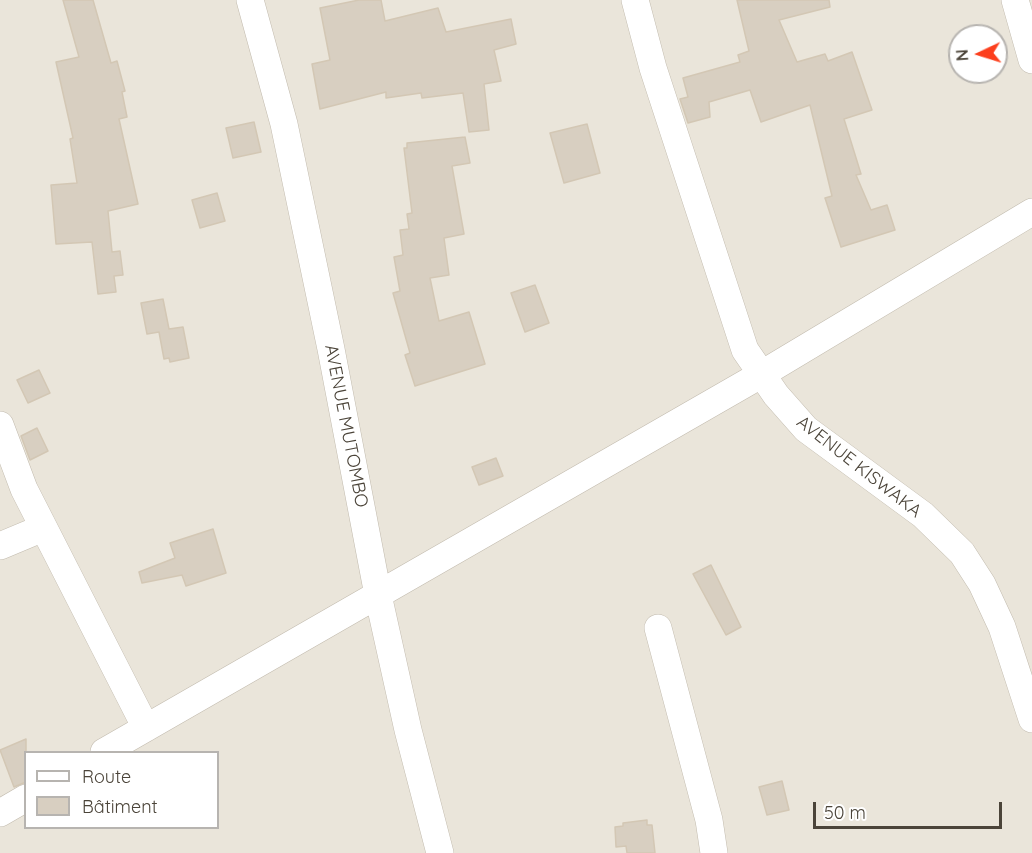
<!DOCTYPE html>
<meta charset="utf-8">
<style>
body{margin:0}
#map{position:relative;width:1032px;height:853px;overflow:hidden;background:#f6f3ec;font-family:Quicksand,sans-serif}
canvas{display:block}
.legend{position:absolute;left:24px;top:751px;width:195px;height:78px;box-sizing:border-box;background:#fff;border:2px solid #b7b4b0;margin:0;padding:8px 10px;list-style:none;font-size:18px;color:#4b4439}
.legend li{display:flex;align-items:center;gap:12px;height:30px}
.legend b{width:30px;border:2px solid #b7b4b0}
.north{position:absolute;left:948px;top:24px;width:60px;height:60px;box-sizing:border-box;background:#fff;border:2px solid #b7b4b0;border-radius:50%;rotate:266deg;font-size:16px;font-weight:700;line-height:24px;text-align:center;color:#4b4439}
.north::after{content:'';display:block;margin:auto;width:21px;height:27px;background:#fc3f1d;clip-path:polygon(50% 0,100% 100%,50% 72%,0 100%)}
.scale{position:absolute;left:813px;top:802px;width:189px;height:27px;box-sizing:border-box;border:3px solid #4b4439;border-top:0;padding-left:8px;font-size:18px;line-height:21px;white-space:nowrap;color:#4b4439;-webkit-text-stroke:4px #fff;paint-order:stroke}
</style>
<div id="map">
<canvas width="1032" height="853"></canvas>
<ul class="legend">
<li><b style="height:8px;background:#fff"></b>Route</li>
<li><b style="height:16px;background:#d8cfc1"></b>Bâtiment</li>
</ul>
<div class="north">N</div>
<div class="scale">50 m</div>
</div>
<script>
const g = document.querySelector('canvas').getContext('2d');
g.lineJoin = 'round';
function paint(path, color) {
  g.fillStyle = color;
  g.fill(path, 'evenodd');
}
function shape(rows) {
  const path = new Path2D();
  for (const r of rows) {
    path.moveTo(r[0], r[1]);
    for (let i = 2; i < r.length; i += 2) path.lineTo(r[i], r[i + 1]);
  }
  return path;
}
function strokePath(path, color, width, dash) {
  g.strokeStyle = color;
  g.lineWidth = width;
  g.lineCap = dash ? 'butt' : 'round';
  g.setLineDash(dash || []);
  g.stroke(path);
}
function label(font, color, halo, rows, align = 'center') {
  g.font = font + ' Quicksand,sans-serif';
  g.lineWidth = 5;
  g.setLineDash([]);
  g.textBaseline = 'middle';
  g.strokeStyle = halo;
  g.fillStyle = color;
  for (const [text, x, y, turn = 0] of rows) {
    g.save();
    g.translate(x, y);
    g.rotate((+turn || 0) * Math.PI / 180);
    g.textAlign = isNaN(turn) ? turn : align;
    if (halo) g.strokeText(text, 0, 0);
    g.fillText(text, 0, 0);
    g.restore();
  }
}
paint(shape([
 [0,0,1032,0,1032,853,0,853],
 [960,36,996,36,996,72,960,72],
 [26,752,218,752,218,828,26,828]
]), '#eae5da');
const building = shape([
 [63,0,93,0,111,63,117,61,125,91,122,92,127,117,119,119,138,204,108,211,112,252,120,251,123,275,114,276,116,292,98,294,92,242,56,244,51,185,77,183,70,139,73,138,56,62,79,57,63,0],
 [359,0,381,0,385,21,438,8,446,32,511,19,516,44,494,50,501,81,484,84,489,130,469,132,463,93,422,98,421,93,386,98,386,92,320,109,312,64,330,60,320,8,359,0],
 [737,0,829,0,830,7,779,20,797,62,825,54,828,61,852,52,872,110,844,119,861,174,856,175,871,210,887,205,895,230,841,247,825,198,832,196,810,105,761,122,750,90,709,102,710,117,688,123,680,99,688,97,683,78,740,62,738,55,749,51,737,0],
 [254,122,261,152,233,158,226,128,254,122],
 [587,124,600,173,564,183,550,133,587,124],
 [465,137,470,163,452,166,464,234,444,238,449,275,430,278,439,321,469,312,485,364,415,386,405,355,410,353,393,293,400,291,394,257,403,255,400,230,409,229,407,214,412,213,404,148,407,148,407,143,465,137],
 [217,193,225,221,200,228,192,200,217,193],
 [535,285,549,323,525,332,511,293,535,285],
 [163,299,169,329,183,327,189,358,170,362,169,358,164,359,159,332,147,334,141,303,163,299],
 [39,370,50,393,28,403,17,380,39,370],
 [37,428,48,451,30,460,21,436,37,428],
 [496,458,503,476,479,485,472,467,496,458],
 [213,529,226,573,186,586,182,575,142,583,139,572,175,558,170,543,213,529],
 [711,565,741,627,726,635,693,574,711,565],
 [26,739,26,782,14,787,0,750,26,739],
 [782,781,789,810,767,815,759,787,782,781],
 [647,820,647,825,652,825,655,853,627,853,626,846,616,847,615,827,623,826,623,823,647,820]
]);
paint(building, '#d8cfc1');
strokePath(building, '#d3c7b4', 1.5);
const minor = shape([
 [250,0,284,124,331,349,378,595,408,730,440,853],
 [635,0,653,68,745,350,776,395,806,429,923,515,962,553,982,584,1002,627,1032,719],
 [1015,0,1032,60],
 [0,425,24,489,146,728],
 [0,546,43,528],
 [658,628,709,820,714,853],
 [104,752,762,374,1032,212],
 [0,813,26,798]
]);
strokePath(minor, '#c2bbae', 28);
strokePath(minor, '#fff', 27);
label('18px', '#4b4439', '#fff', [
 ["AVENUE MUTOMBO",346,426,79],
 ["AVENUE KISWAKA",859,467,38]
]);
</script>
